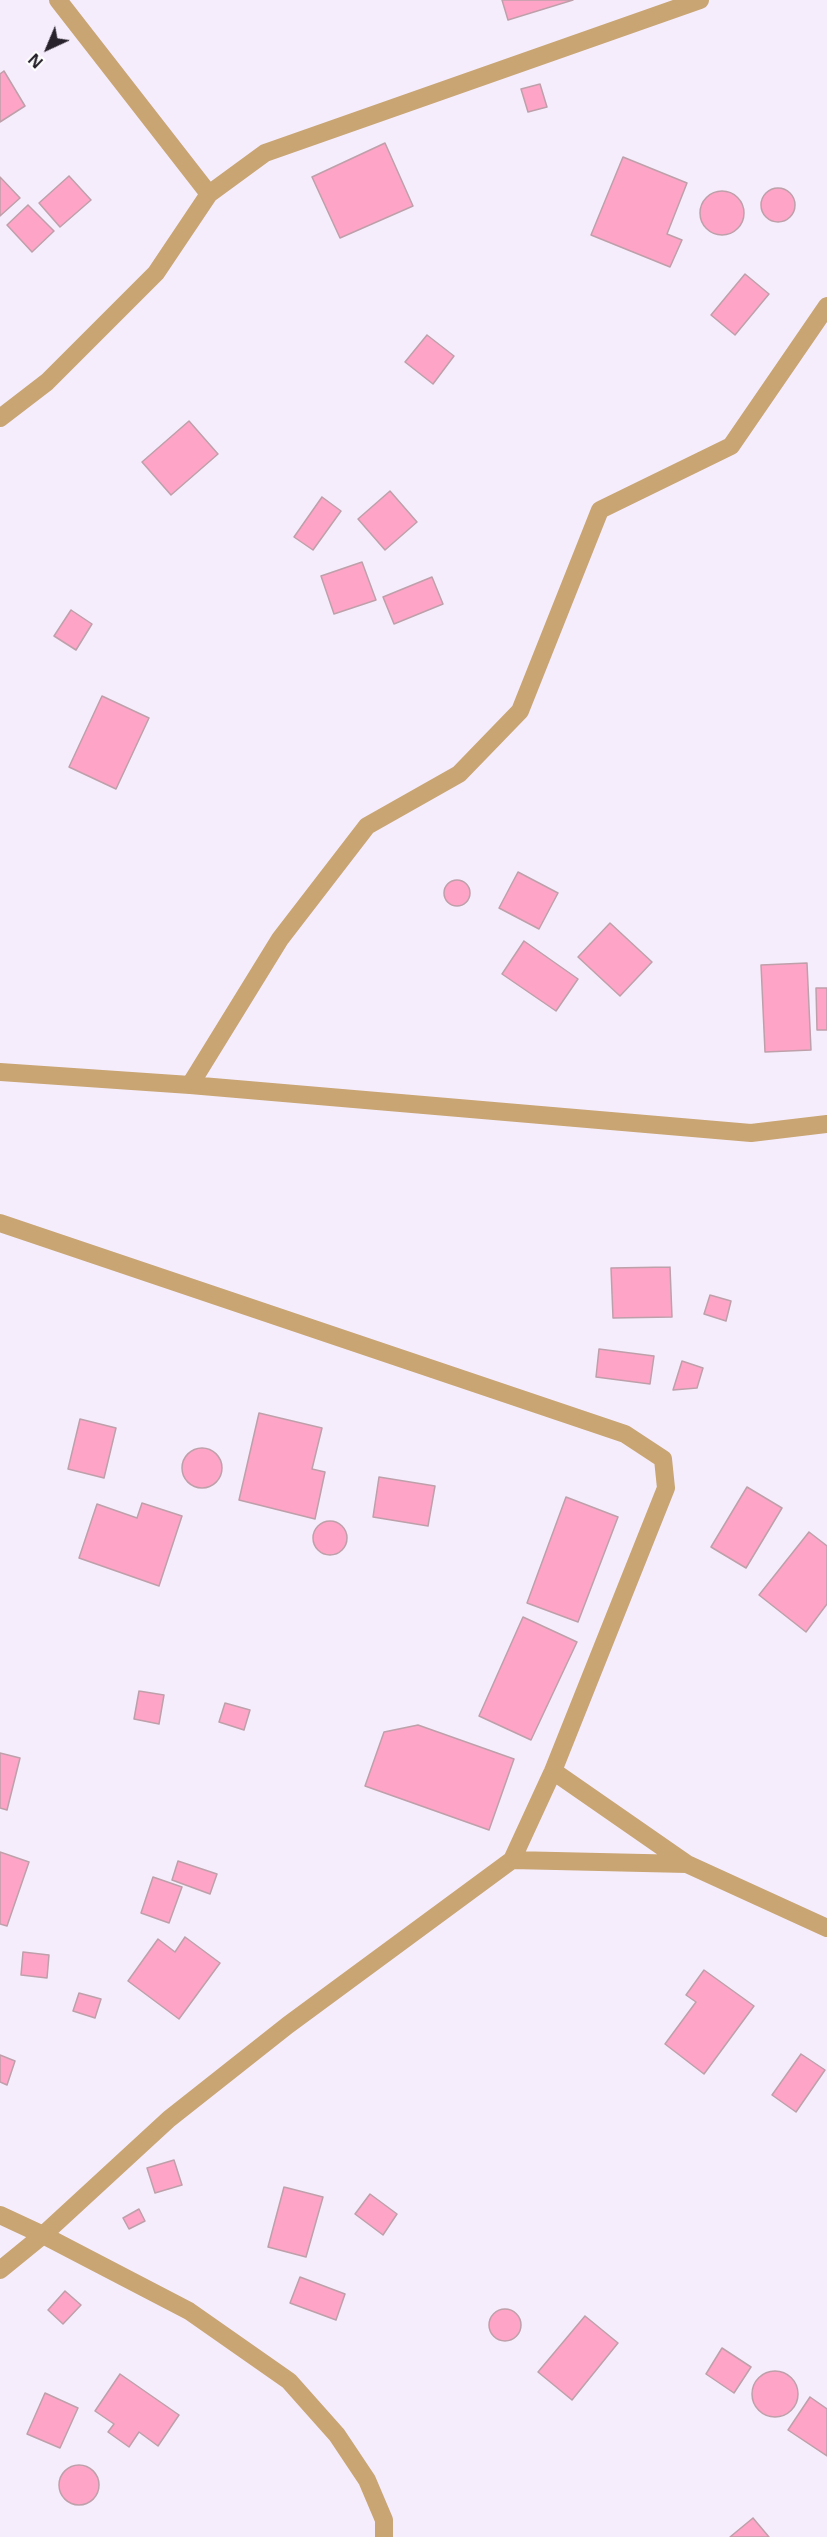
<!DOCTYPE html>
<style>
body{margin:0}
#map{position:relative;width:827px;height:2537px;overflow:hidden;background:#f6edfc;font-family:"Noto Sans",sans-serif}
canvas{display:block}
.north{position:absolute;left:18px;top:18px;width:60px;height:60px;-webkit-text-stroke:4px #fff;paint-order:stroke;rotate:224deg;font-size:16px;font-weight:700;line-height:24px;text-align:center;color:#27222b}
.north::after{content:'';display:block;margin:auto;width:21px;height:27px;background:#27222b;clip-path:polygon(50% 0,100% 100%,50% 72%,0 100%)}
</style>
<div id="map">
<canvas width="827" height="2537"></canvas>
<div class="north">N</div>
</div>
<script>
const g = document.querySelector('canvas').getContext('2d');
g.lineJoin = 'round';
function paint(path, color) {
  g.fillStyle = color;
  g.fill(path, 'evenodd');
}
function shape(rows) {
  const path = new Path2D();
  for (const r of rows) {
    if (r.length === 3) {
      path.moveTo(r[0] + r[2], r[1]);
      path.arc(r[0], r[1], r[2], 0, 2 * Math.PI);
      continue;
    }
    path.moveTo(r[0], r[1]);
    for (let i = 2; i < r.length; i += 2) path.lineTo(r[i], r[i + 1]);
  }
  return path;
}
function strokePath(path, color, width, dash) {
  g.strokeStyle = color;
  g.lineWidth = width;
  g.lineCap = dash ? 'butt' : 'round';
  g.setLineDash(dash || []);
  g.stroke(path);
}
const building = shape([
 [502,0,573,0,508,20,502,0],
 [4,71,25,106,0,122,0,74,4,71],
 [540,84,547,107,528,112,521,89,540,84],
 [385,143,413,206,340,238,312,177,385,143],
 [623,157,687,183,667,234,682,240,670,267,591,235,623,157],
 [69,176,91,200,60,227,39,203,69,176],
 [0,177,20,198,0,216,0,177],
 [778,205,17],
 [722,213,22],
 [28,205,54,231,32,252,7,225,28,205],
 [745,274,769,294,735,335,711,315,745,274],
 [427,335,454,356,433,384,405,362,427,335],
 [189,421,218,454,171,495,142,462,189,421],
 [390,491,417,522,385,550,358,519,390,491],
 [322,497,341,511,313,550,294,537,322,497],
 [362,562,376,600,334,614,321,576,362,562],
 [432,577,443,604,394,624,383,597,432,577],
 [71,610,92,624,76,650,54,636,71,610],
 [102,696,149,718,116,789,69,767,102,696],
 [518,872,558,893,539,929,499,908,518,872],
 [457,893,13],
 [610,923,652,962,620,996,578,957,610,923],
 [524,941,578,979,556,1011,502,974,524,941],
 [807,963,811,1050,765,1052,761,965,807,963],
 [816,988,827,988,827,1030,817,1030,816,988],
 [670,1267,672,1317,613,1318,611,1268,670,1267],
 [710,1295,731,1301,726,1321,704,1314,710,1295],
 [599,1349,654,1356,650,1384,596,1377,599,1349],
 [682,1361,703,1368,697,1388,673,1390,682,1361],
 [259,1413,322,1428,312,1469,325,1472,315,1519,239,1500,259,1413],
 [80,1419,116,1428,104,1478,68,1469,80,1419],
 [202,1468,20],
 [379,1477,435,1486,428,1526,373,1517,379,1477],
 [747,1487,782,1508,746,1568,711,1547,747,1487],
 [566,1497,618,1517,578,1622,527,1603,566,1497],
 [142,1503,182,1516,159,1586,79,1558,97,1504,137,1518,142,1503],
 [330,1538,17],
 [809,1532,827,1546,827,1604,806,1632,759,1595,809,1532],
 [523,1617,577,1642,531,1740,479,1716,523,1617],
 [139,1691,164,1695,159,1724,134,1719,139,1691],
 [225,1703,250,1710,244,1730,219,1722,225,1703],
 [418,1725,514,1759,489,1830,365,1786,384,1732,418,1725],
 [0,1753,20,1758,7,1810,0,1808,0,1753],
 [0,1852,29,1862,7,1926,0,1924,0,1852],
 [178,1861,217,1874,210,1894,172,1880,178,1861],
 [153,1877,182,1887,169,1923,141,1913,153,1877],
 [185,1937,220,1963,179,2019,128,1981,158,1939,175,1952,185,1937],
 [23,1952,49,1955,47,1978,21,1975,23,1952],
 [704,1970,754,2006,704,2074,665,2044,696,2002,686,1995,704,1970],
 [79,1993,101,1999,95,2018,73,2011,79,1993],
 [801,2054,825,2070,796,2112,772,2095,801,2054],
 [0,2055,15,2061,7,2085,0,2082,0,2055],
 [174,2160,182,2185,155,2193,147,2168,174,2160],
 [284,2187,323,2197,306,2257,268,2247,284,2187],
 [370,2194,397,2214,383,2235,355,2214,370,2194],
 [139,2209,145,2221,129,2229,123,2218,139,2209],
 [300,2277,345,2294,336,2320,290,2303,300,2277],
 [65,2291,81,2305,63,2324,48,2310,65,2291],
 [505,2325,16],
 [585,2316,618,2343,572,2400,538,2372,585,2316],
 [722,2348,751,2367,734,2393,706,2374,722,2348],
 [775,2394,23],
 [120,2374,179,2415,158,2446,139,2432,129,2447,108,2432,114,2424,95,2411,120,2374],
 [45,2393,78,2408,60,2448,27,2434,45,2393],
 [810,2397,827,2409,827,2456,788,2430,810,2397],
 [79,2485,20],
 [753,2518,769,2537,730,2537,753,2518]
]);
paint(building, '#fea4c6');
strokePath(building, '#bea0aa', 1.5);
strokePath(shape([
 [58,0,209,194],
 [0,418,47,382,156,273,209,194,265,153,700,0],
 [0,1072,190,1085,751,1133,827,1124],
 [190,1085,280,939,367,826,459,774,520,711,600,510,731,446,827,306],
 [0,1223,625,1434,663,1459,666,1488,553,1771,512,1860,288,2025,169,2119,43,2235,0,2270],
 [553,1771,687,1864,827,1928],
 [512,1860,687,1864],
 [0,2215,43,2235,189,2311,289,2381,337,2435,367,2480,384,2520,384,2537]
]), '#c8a573', 18);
</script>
